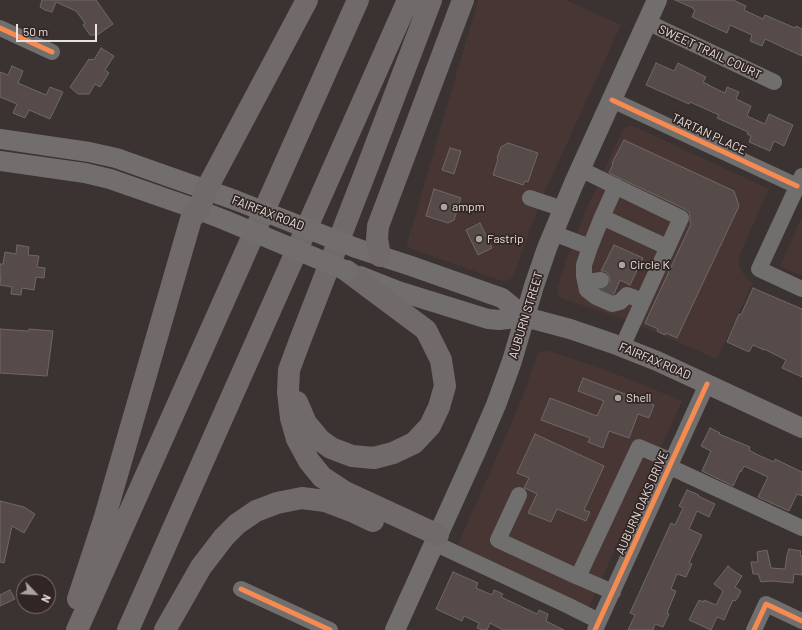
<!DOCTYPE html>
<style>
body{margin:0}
#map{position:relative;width:802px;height:630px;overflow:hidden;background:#3a3332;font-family:Barlow,sans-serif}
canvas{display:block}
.north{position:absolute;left:16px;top:574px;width:40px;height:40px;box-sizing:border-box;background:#322624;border:1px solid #7b716f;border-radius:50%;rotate:115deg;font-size:11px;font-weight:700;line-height:16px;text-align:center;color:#e9e1df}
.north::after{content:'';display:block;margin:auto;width:14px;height:18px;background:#aca4a2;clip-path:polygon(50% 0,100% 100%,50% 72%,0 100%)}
.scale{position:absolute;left:16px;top:24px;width:81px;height:18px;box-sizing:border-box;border:2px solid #e9e1df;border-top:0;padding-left:5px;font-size:12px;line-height:14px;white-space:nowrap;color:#e9e1df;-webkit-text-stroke:3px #322624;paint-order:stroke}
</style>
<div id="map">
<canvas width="802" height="630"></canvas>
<div class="north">N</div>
<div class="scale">50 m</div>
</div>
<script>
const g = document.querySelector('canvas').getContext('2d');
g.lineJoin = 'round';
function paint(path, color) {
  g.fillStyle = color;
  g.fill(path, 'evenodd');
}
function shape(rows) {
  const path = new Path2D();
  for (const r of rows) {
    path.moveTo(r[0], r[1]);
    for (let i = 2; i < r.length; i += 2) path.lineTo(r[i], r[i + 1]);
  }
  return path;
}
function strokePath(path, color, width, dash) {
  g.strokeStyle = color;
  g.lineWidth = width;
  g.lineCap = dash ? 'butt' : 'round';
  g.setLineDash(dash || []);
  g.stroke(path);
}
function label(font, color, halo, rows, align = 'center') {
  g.font = font + ' Barlow,sans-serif';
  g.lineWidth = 3.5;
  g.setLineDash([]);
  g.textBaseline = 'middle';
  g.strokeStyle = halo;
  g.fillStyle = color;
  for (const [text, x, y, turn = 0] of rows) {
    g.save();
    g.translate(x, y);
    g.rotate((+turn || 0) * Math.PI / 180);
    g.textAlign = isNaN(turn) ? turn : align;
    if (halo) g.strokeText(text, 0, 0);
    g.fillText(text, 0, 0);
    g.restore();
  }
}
paint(shape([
 [478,0,566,0,621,25,546,189,531,227,514,275,512,278,507,281,502,281,406,247],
 [628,126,633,126,769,189,739,256,739,264,742,272,747,279,753,283,717,359,630,321,563,299,558,295,557,289,567,258,586,210,622,131,625,128],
 [802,217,802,276,780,266],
 [544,351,548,351,591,365,634,381,682,401,588,610,456,549,521,401,536,357,540,352]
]), '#483634');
const building = shape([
 [42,0,96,0,113,24,97,35,90,35,83,25,85,23,76,11,56,2,52,12,45,10,40,7,42,0],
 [675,0,733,0,746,6,744,10,763,19,765,15,795,28,796,26,802,29,802,56,765,39,762,46,750,41,752,35,730,25,727,33,692,17,695,10,693,9,693,8,675,0],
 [101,48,114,56,105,70,109,73,100,87,95,84,89,94,78,94,70,87,89,59,91,60,92,59,94,60,101,48],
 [656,63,674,71,678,63,706,77,703,82,709,85,708,85,725,93,727,87,739,92,736,99,751,106,747,116,765,124,769,114,793,125,784,146,774,141,770,151,749,142,751,136,747,134,748,132,717,118,719,115,690,102,689,104,646,85,656,63],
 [12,66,23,71,18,83,46,95,50,87,63,92,50,119,29,110,25,118,13,113,17,104,0,97,0,72,8,75,12,66],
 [624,140,734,191,739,206,677,338,666,333,665,335,657,331,658,329,645,323,691,224,690,222,690,217,689,212,685,209,609,173,613,164,612,163,624,140],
 [508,143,538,153,528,182,525,181,523,185,493,175,498,159,497,158,501,147,508,143],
 [450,148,461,151,454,174,442,170,450,148],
 [434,189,461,198,454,220,448,223,426,216,434,189],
 [480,223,492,248,478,255,466,230,480,223],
 [17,245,29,247,28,255,39,256,37,267,45,268,44,278,36,277,34,290,22,288,21,295,11,294,12,287,0,285,1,274,0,274,0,264,3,264,5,252,16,254,17,245],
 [614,245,643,258,630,285,620,280,614,294,613,294,602,289,607,287,610,283,610,279,608,274,605,271,601,271,614,245],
 [753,288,802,309,802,377,782,368,786,360,764,349,764,350,753,345,749,352,727,342,739,314,741,315,753,288],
 [0,329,28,331,29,329,53,331,47,376,0,373,0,329],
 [583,378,654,405,649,418,638,414,629,438,609,431,603,448,588,442,590,438,541,420,550,398,597,416,604,401,578,391,583,378],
 [710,428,720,433,719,434,750,447,749,450,758,455,774,462,775,459,802,472,802,496,797,494,789,511,758,497,768,477,744,466,741,472,740,471,733,486,702,471,711,451,701,446,710,428],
 [535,434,604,466,584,510,590,512,586,521,557,509,551,522,528,513,537,494,527,489,524,488,529,478,517,473,535,434],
 [687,490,699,495,698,496,715,504,709,517,697,511,689,529,702,535,689,563,692,564,686,577,677,574,671,589,676,591,667,613,669,614,663,627,655,624,653,630,628,630,635,615,630,613,671,523,675,525,683,508,679,506,687,490],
 [0,501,24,507,35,514,24,533,12,526,4,563,0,562,0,501],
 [789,549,801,551,800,556,802,556,802,575,794,574,793,583,771,581,761,582,758,574,753,574,751,562,758,562,757,552,767,550,771,568,785,569,787,555,789,549],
 [728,566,734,571,742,576,735,587,741,591,738,597,735,601,733,600,724,620,717,617,711,630,689,620,699,600,704,602,704,600,716,605,723,591,714,584,728,566],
 [453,572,478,583,476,588,492,595,494,590,503,594,501,597,537,614,539,610,548,614,546,621,564,630,503,630,490,623,487,630,483,630,477,628,479,623,464,616,462,621,436,609,453,572],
 [10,590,15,599,0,606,0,595,10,590]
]);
paint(building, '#574b49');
strokePath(building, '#6e6867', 1);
strokePath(shape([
 [598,287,614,294]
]), '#544d4c', 16, [16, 8]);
strokePath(shape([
 [647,22,774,82],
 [0,28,52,52],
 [612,100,797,186],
 [580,169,681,218,622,347],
 [802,176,759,269,802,289],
 [530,198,563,209],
 [602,217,616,186],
 [553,233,590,247,602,217,667,247],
 [590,247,584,265,584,276,587,290,596,297,612,304,620,302,627,295,643,301],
 [594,281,601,280],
 [670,467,802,528],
 [519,495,498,540,578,577,639,447,672,461],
 [434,543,569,606,599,621],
 [578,577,613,592],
 [241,589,330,630],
 [595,630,707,384],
 [754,630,766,604,802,621]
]), '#716e6e', 16);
strokePath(shape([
 [0,139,89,152,116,158,235,200],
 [0,161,85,173,110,179,199,210,227,221],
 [356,248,411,266,502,298,525,317],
 [360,276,398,291,488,319,499,320,525,317,570,329,614,344,657,361,802,428],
 [395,630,477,449,496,405,512,361,534,286,547,248,574,183,657,0]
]), '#736e6e', 20);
strokePath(shape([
 [431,0,367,168,299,343,289,370,288,392,291,418,297,439,309,461,322,477,345,492,438,535],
 [380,256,377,239,378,226,463,0],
 [297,402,306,423,320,440,331,448,352,456,374,458,393,453,414,443,430,426,439,407,445,386,441,360,426,330,347,271],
 [78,599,104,520,191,219,199,210,206,190,307,0],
 [77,630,358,0],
 [128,630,408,0],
 [165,630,201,567,224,537,237,524,256,511,277,503,302,498,325,501,354,512,373,521]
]), '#706a6a', 22);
strokePath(shape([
 [235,200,356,248],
 [227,221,347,271]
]), '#736e6e', 20);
strokePath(shape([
 [0,28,52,52],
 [612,100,797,186],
 [241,589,330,630],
 [595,630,707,384],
 [754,630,766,604,802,621]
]), '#f68b52', 5);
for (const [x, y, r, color] of [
 [444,207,4,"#aca4a2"],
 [479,239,4,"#aca4a2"],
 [622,265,4,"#aca4a2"],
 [618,398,4,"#aca4a2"]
]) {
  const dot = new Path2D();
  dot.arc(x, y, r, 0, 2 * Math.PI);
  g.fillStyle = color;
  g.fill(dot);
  strokePath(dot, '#322624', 1.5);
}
label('12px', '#e9e1df', '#322624', [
 ["SWEET TRAIL COURT",710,52,25],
 ["TARTAN PLACE",709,134,25],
 ["FAIRFAX ROAD",268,213,21],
 ["AUBURN STREET",526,315,-73],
 ["FAIRFAX ROAD",655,361,23],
 ["AUBURN OAKS DRIVE",642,503,-66]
]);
label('12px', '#e9e1df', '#322624', [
 ["ampm",452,207],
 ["Fastrip",487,239],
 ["Circle K",630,265],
 ["Shell",626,398]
], 'left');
</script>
